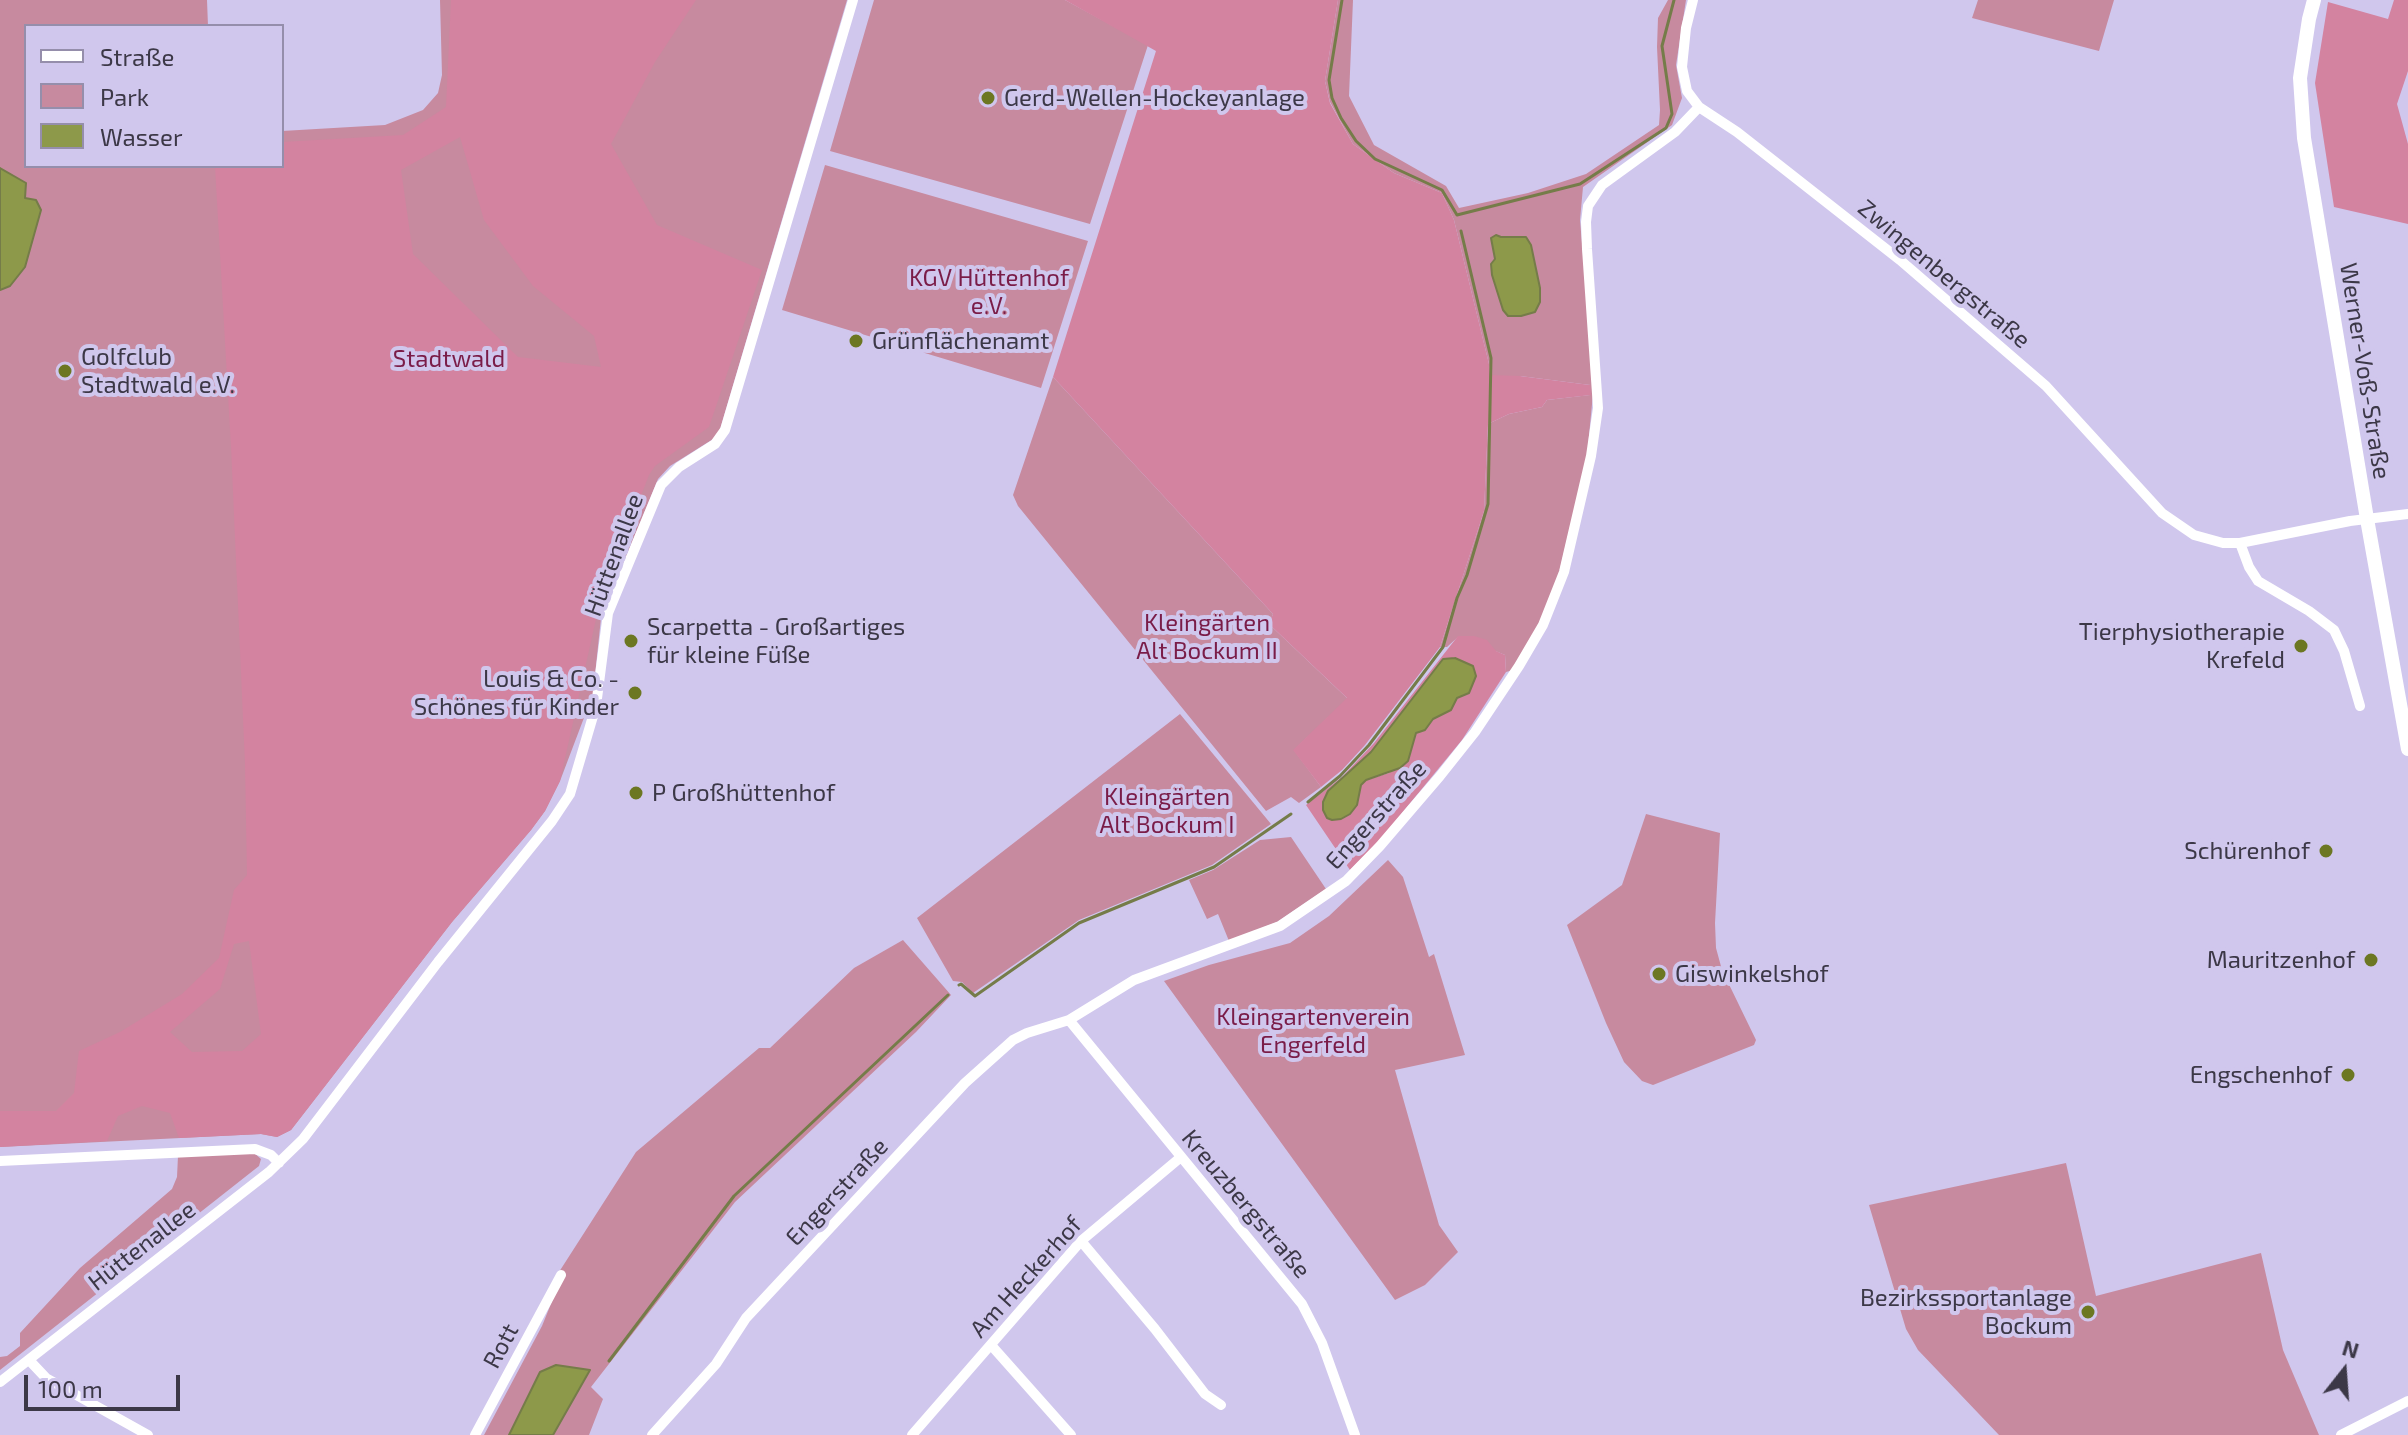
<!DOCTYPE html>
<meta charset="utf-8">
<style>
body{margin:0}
#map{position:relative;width:2408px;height:1435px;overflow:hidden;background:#d0c7ed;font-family:"Exo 2",sans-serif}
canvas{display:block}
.legend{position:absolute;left:24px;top:24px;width:260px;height:144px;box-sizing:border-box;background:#d0c7ed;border:2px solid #958eab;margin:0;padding:10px 14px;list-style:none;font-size:24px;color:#3c3847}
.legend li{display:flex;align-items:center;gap:16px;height:40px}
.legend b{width:40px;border:2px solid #958eab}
.north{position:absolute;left:2304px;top:1331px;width:80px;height:80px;-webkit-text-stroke:6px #d0c7ed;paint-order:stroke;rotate:17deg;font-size:22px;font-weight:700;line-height:32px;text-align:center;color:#3c3847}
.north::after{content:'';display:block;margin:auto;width:28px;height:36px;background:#3c3847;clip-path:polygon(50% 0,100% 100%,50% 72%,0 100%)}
.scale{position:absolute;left:24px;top:1375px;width:156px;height:36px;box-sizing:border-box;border:4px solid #3c3847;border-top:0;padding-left:10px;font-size:24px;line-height:28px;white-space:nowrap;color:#3c3847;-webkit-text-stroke:6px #d0c7ed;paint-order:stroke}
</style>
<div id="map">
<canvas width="2408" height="1435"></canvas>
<ul class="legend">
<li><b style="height:10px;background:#fff"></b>Straße</li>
<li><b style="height:22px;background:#c78a9f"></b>Park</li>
<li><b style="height:22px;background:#8d994a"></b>Wasser</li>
</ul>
<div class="north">N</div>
<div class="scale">100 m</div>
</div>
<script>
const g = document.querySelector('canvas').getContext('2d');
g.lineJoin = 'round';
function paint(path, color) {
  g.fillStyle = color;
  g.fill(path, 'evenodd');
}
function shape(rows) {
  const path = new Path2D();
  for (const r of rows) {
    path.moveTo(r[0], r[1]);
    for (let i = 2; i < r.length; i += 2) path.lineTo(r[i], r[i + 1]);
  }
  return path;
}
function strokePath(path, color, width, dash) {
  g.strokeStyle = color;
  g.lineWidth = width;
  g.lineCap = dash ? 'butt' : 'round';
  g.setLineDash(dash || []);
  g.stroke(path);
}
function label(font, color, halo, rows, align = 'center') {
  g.font = font + ' "Exo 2",sans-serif';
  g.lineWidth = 8;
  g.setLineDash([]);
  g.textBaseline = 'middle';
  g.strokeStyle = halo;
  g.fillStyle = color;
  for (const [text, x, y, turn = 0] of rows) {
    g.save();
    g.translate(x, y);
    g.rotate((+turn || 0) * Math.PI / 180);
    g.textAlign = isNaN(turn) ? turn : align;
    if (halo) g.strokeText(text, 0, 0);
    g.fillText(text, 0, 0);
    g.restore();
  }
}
paint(shape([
 [0,0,207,0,208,26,26,26,26,166,282,166,282,131,385,125,423,110,438,93,442,75,440,0,847,0,718,436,670,466,658,479,601,618,593,694,560,781,545,811,531,830,452,922,291,1130,277,1137,261,1134,0,1147],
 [874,0,1065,0,1148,45,1090,224,830,151],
 [1338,0,1353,0,1349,96,1374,145,1446,186,1459,208,1528,193,1586,174,1659,125,1660,110,1657,47,1658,18,1668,0,1686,0,1676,65,1682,98,1672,125,1583,187,1580,220,1594,383,1587,457,1558,577,1541,620,1513,670,1506,672,1505,655,1459,636,1447,647,1440,647,1484,511,1488,424,1509,414,1542,407,1547,400,1590,395,1590,385,1520,376,1490,376,1489,364,1454,220,1442,193,1394,173,1353,144,1330,102,1325,81],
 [1978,0,2114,0,2099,51,1972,18],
 [825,165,1088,241,1041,388,782,310],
 [1053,377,1273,614,1269,624,1348,699,1294,750,1321,787,1299,803,1291,797,1266,811,1018,506,1013,495],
 [1180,714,1271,824,1212,865,1079,920,973,993,962,982,953,981,917,918],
 [1646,814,1720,833,1715,923,1716,948,1722,970,1756,1040,1754,1045,1653,1085,1642,1081,1624,1062,1606,1023,1567,925,1622,885],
 [1291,837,1326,889,1277,922,1229,941,1218,914,1207,919,1189,880,1213,870,1260,840],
 [1388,860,1403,877,1429,957,1434,954,1465,1055,1395,1070,1439,1225,1458,1252,1425,1285,1395,1300,1164,981,1209,965,1290,943,1329,916],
 [903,940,951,995,916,1032,735,1202,591,1387,603,1399,589,1435,553,1435,590,1370,556,1365,540,1372,509,1435,484,1435,542,1326,563,1274,559,1272,636,1152,759,1048,770,1048,854,968],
 [253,1152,261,1159,259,1166,0,1370,0,1357,7,1356,20,1346,20,1333,80,1268,172,1189,177,1177,178,1156],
 [2066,1163,2096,1296,2261,1253,2283,1350,2319,1435,1999,1435,1918,1350,1906,1329,1869,1205]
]), '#c78a9f');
paint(shape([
 [451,0,696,0,655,62,611,144,657,225,762,270,709,427,655,466,649,475,600,601,560,781,545,811,531,830,452,922,291,1130,277,1137,261,1134,179,1138,170,1113,142,1106,118,1116,107,1141,0,1147,0,1111,56,1111,74,1093,79,1051,120,1032,182,994,219,958,234,890,247,875,245,763,231,447,215,166,282,166,282,142,403,135,446,107],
 [460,137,484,220,533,286,594,336,601,367,518,357,413,254,401,170],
 [249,941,261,1034,242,1051,192,1052,170,1032,220,989,234,944],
 [1065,0,1338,0,1325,81,1330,103,1353,144,1394,173,1442,193,1454,220,1489,364,1490,375,1520,376,1590,385,1591,395,1547,400,1542,407,1509,414,1488,424,1484,511,1440,647,1365,745,1342,770,1321,787,1293,750,1347,698,1269,624,1273,614,1053,377,1156,51],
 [2394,0,2408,0,2408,71,2397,104,2408,144,2408,224,2334,207,2315,83,2328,2,2388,19],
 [1458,636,1474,636,1487,640,1496,651,1505,655,1506,672,1462,740,1379,841,1350,870,1306,805,1342,777,1374,743],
 [1476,676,1469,693,1457,698,1451,710,1433,719,1425,730,1416,733,1410,754,1389,773,1366,780,1361,785,1350,814,1332,820,1339,784,1371,752]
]), '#d383a0');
const water = shape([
 [0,168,26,183,25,198,36,200,41,210,25,267,10,286,0,290,0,168],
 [1496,235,1501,237,1526,237,1531,245,1540,288,1540,302,1535,312,1521,316,1508,316,1503,310,1492,275,1491,264,1495,259,1491,238,1496,235],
 [1455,658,1473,666,1476,676,1469,693,1457,698,1451,710,1433,719,1425,730,1416,733,1408,761,1400,768,1366,780,1361,785,1357,805,1350,814,1341,819,1332,820,1327,818,1323,810,1323,802,1328,791,1371,752,1443,659,1455,658],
 [556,1365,590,1370,553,1435,509,1435,540,1372,556,1365]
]);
paint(water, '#8d994a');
strokePath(water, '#757c49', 2);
strokePath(shape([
 [1342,0,1329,80,1332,98,1341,118,1356,141,1375,159,1442,190,1457,215,1580,184,1666,128,1672,114,1662,46,1674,0],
 [1308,802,1340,776,1369,745,1443,647,1457,598,1467,575,1488,504,1491,358,1461,231],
 [959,985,961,984,975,996,1079,923,1214,867,1291,814],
 [609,1361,734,1196,948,995]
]), '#757c49', 3);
strokePath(shape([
 [1693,0,1686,28,1682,67,1687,91,1699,107,1737,132,1900,260,2046,386,2162,513,2194,535,2223,543,2240,543,2350,521,2408,514],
 [2240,543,2249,567,2258,581,2309,611,2334,630,2344,651,2360,706],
 [1069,1020,1302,1304,1322,1343,1355,1435],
 [0,1161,255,1149,271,1155,279,1163],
 [1081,1241,1155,1329,1205,1394,1221,1405],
 [991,1345,1071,1435],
 [29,1360,46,1378,148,1435],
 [0,1382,269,1172,303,1139,438,962,552,821,570,794,596,706,608,613,661,485,679,467,715,444,725,430,853,0],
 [475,1435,561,1275],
 [652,1435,716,1364,746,1318,965,1083,1013,1040,1027,1033,1069,1020,1134,980,1280,926,1346,881,1380,846,1440,776,1475,732,1519,666,1543,625,1564,572,1591,456,1598,408,1587,249,1586,222,1588,206,1602,185,1675,132,1699,107],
 [912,1435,1081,1241,1181,1157],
 [2341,1435,2408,1401]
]), '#fff', 10);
strokePath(shape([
 [2314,0,2309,19,2300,78,2304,138,2367,519,2408,749]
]), '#fff', 14);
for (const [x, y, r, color] of [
 [988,98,8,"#6c7722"],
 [856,341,8,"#6c7722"],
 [65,371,8,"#6c7722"],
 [631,641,8,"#6c7722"],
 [2301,646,8,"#6c7722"],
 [635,693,8,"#6c7722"],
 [636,793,8,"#6c7722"],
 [2326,851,8,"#6c7722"],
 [2371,960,8,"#6c7722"],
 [1659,974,8,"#6c7722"],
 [2348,1075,8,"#6c7722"],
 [2088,1312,8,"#6c7722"]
]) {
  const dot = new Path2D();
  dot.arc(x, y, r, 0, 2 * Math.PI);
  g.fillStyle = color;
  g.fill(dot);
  strokePath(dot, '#d0c7ed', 3);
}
label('24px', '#3c3847', '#d0c7ed', [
 ["Gerd-Wellen-Hockeyanlage",1004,98],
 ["Grünflächenamt",872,341],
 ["Golfclub",81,357],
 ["Stadtwald e.V.",81,385],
 ["Scarpetta - Großartiges",647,627],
 ["für kleine Füße",647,655],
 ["Tierphysiotherapie",2285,632,"right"],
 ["Krefeld",2285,660,"right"],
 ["Louis & Co. -",619,679,"right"],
 ["Schönes für Kinder",619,707,"right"],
 ["P Großhüttenhof",652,793],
 ["Schürenhof",2310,851,"right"],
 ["Mauritzenhof",2355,960,"right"],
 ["Giswinkelshof",1675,974],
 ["Engschenhof",2332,1075,"right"],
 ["Bezirkssportanlage",2072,1298,"right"],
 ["Bockum",2072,1326,"right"]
], 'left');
label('24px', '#3c3847', '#d0c7ed', [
 ["Zwingenbergstraße",1944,274,40],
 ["Werner-Voß-Straße",2365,371,81],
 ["Hüttenallee",614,555,-70],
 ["Engerstraße",1376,815,-48],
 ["Engerstraße",837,1192,-47],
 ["Kreuzbergstraße",1246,1204,50],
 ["Hüttenallee",142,1246,-38],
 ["Am Heckerhof",1026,1277,-48],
 ["Rott",501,1346,-62]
]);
label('24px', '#7a1c48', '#d0c7ed', [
 ["KGV Hüttenhof",989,278],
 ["e.V.",989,306],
 ["Stadtwald",449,359],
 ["Kleingärten",1207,623],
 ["Alt Bockum II",1207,651],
 ["Kleingärten",1167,797],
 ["Alt Bockum I",1167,825],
 ["Kleingartenverein",1313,1017],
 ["Engerfeld",1313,1045]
]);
</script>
